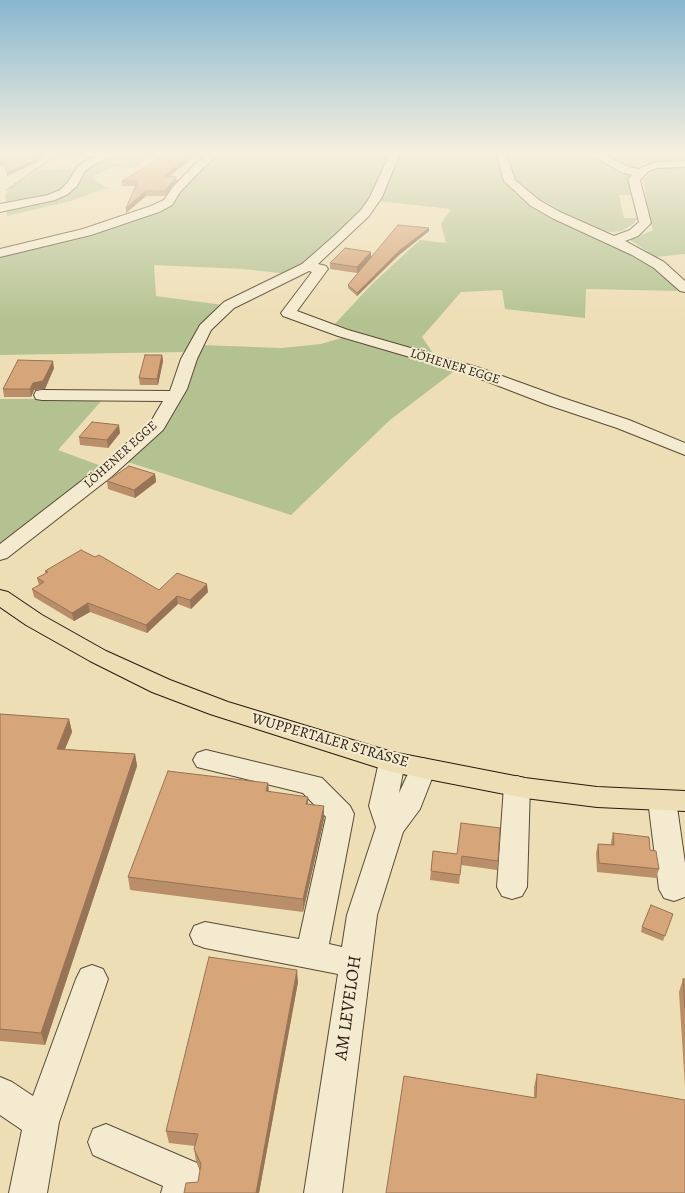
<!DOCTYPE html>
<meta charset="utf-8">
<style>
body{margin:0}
canvas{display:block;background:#eedeb5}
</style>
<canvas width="685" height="1193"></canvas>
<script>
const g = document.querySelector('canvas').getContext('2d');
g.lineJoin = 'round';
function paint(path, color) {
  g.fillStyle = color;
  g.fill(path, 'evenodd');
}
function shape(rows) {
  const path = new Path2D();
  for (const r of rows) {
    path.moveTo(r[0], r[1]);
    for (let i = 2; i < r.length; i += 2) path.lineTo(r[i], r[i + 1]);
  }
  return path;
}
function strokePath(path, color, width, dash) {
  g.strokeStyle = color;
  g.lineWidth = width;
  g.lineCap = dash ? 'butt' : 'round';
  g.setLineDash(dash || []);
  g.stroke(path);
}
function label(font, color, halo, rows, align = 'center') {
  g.font = font + ' Alegreya,serif';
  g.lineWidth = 4;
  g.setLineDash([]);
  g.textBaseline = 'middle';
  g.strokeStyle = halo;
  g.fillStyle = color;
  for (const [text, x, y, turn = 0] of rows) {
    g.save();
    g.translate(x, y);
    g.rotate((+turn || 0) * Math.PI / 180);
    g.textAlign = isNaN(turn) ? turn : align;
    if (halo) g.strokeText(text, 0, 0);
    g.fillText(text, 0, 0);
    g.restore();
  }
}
paint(shape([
 [114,153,155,153,136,168,113,167,92,177,106,188,71,201,7,216,5,195,12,187,39,170,81,169],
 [218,153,392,153,371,202,306,265,288,274,243,269,154,265,156,296,223,305,186,352,0,355,0,254,159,210,201,166],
 [507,153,685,153,685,162,642,163,629,173,633,195,619,195,624,218,638,218,633,224,622,231,611,232,603,231,560,213,536,199,517,184],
 [496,154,504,179,513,191,528,204,643,259,668,278,678,291,586,289,585,318,505,309,502,290,461,292,422,337,437,359,332,327,372,284,420,240,446,243,441,224,451,209,377,201,397,155],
 [685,166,685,254,656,257,630,240,653,230,648,213,644,179,651,172,663,168],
 [345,337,457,369,390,420,291,515,125,461,149,437,201,345,282,348,321,344],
 [0,399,103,399,58,450,104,467,0,548]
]), '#b4c291');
const minor = shape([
 [105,153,119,153,95,164,85,171,77,186,68,194,55,200,0,212,0,204,48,195,60,190,68,182,77,167,87,160,105,153],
 [210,153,221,153,203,168,180,192,172,205,159,212,91,235,0,257,0,249,83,229,151,206,164,200,172,188,195,164,210,153],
 [390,153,400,153,382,197,369,216,318,264,326,266,328,269,297,311,348,330,480,368,560,397,629,420,685,443,685,455,617,428,548,405,468,374,338,336,283,316,281,313,312,272,309,271,234,308,211,330,197,359,187,389,163,430,111,477,7,558,0,560,0,544,97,469,150,423,163,401,42,400,36,399,34,395,36,391,42,390,170,391,181,359,200,325,224,302,302,264,334,236,361,210,370,197,390,153],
 [496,153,506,153,515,180,539,200,560,212,614,236,630,230,639,222,628,179,632,175,621,172,591,155,590,153,602,153,628,167,638,169,656,162,685,161,685,167,657,168,649,171,640,180,651,223,638,236,625,241,664,262,685,281,685,292,680,291,654,268,632,255,552,218,531,206,504,181,496,153],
 [206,750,322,778,350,806,354,814,329,944,342,947,347,915,376,827,369,806,379,762,383,755,392,752,401,755,405,762,399,793,414,761,423,758,432,761,436,768,420,809,403,832,377,915,342,1193,304,1193,338,974,205,948,194,944,190,935,194,926,205,922,299,939,326,817,303,793,197,767,193,760,197,753,206,750],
 [517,776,527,779,530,786,527,887,522,896,512,899,502,896,497,887,504,786,507,779,517,776],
 [662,790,672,793,676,800,685,863,685,897,674,901,664,898,659,889,648,800,652,793,662,790],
 [92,965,103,969,108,979,59,1122,47,1193,9,1193,22,1130,0,1115,0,1077,12,1082,33,1096,76,979,81,969,92,965],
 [106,1124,197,1163,202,1176,199,1193,161,1193,163,1186,93,1155,88,1142,93,1129,106,1124]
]);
const major = shape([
 [0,590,8,592,42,615,106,651,170,680,228,702,392,752,525,778,597,787,685,791,685,811,597,807,525,798,392,772,210,714,152,692,90,661,26,625,0,607,0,590]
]);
strokePath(minor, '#584b38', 2);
strokePath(major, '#261a0f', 2);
strokePath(shape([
 [7,190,59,153]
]), '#261a0f', 1.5, [0.5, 1]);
paint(minor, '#f4eacf');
paint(major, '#eedeb5');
paint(shape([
 [198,153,170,176,177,181,165,196,146,196,126,213,126,208,136,186,122,186,122,181],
 [429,231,399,255,357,296,348,288,348,285,362,267,357,273,330,269,330,263,371,256],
 [162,355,163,361,158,385,140,385,139,378],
 [54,368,45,389,34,390,31,397,4,397,3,389],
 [120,433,108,448,80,445,79,437],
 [155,474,156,482,135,498,108,489,107,481],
 [95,557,159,590,208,592,191,609,178,604,147,633,90,612,74,621,34,597,32,589,39,585,37,578,46,574,45,571],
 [0,714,69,719,72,732,65,749,135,754,137,766,45,1045,0,1041],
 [268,783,269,792,308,804,324,819,303,912,130,890,128,877],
 [613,833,650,850,659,869,656,878,597,872,596,853,598,844,611,845,611,842],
 [433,851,498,861,497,870,461,865,459,884,430,880],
 [673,914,663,941,641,932,642,927],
 [683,979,685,979,685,1087,679,992],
 [298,982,259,1193,184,1193,198,1182,200,1170,196,1161,194,1149,195,1146,169,1143,166,1131],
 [537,1074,685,1100,534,1097,534,1087]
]), '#b98e69');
paint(shape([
 [45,153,50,153,33,164,7,176,7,173],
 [192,153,198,153,165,180,164,176],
 [0,163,4,163,4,165,1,166],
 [176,177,177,181,165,196,165,191],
 [146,191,146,196,126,213,126,208],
 [429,228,429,231,399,255,357,296,357,293,399,251],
 [371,252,371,258,357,273,357,267],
 [162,355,163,361,158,385,157,379],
 [53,361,54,368,45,389,34,390,31,397,30,389,33,383],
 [119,425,120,433,108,448,107,440],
 [155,474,156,482,135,498,134,490],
 [207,584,208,592,191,609,190,600],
 [177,596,178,604,147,633,146,625],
 [88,603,90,612,74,621,72,613],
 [69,719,72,732,60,761,57,749],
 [135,754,137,766,45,1045,41,1033],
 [268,783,269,796,266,791],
 [308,797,308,809,306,804],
 [324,806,324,819,303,912,303,899],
 [297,970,298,982,259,1193,256,1193]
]), '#967455');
const building = shape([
 [0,153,45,153,33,161,7,173,4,163,0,163,0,153],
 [169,153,192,153,164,176,176,177,165,191,146,191,126,208,138,181,122,181,169,153],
 [398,225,429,228,399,251,357,293,348,285,398,225],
 [345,248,371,252,357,267,330,263,345,248],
 [145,355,162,355,157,379,139,378,145,355],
 [18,360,53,361,43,381,33,383,30,389,3,389,18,360],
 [92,422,119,425,107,440,79,437,92,422],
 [129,466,155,474,134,490,107,481,129,466],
 [81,550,95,557,99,555,159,590,177,573,207,584,190,600,177,596,146,625,88,603,72,613,32,589,44,582,37,578,48,572,45,571,81,550],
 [0,714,69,719,57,749,135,754,41,1033,0,1029,0,714],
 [168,771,268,783,266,791,308,797,306,804,324,806,303,899,128,877,168,771],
 [461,823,500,828,498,861,462,856,460,875,431,871,433,851,457,854,461,823],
 [613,833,649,837,650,850,656,851,659,869,599,863,598,844,614,845,613,833],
 [651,905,673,914,665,936,642,927,651,905],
 [209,957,297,970,256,1193,184,1193,186,1183,198,1182,201,1164,194,1149,198,1134,166,1131,209,957],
 [683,979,685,979,685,1008,683,979],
 [537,1074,685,1100,685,1193,386,1193,404,1076,536,1098,537,1074]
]);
paint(building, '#d7a57a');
strokePath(building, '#967455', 1);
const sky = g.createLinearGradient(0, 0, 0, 320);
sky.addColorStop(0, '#88b7d0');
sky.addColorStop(0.48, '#f7f0de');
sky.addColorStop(1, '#f7f0de00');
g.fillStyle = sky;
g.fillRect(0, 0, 685, 320);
label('13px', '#261a0f', '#f4eacf', [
 ["LÖHENER EGGE",455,367,17],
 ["LÖHENER EGGE",121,455,-42]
]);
label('15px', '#261a0f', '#f4eacf', [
 ["WUPPERTALER STRASSE",330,741,16]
]);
label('18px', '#261a0f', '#f4eacf', [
 ["AM LEVELOH",349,1008,-82]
]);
</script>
